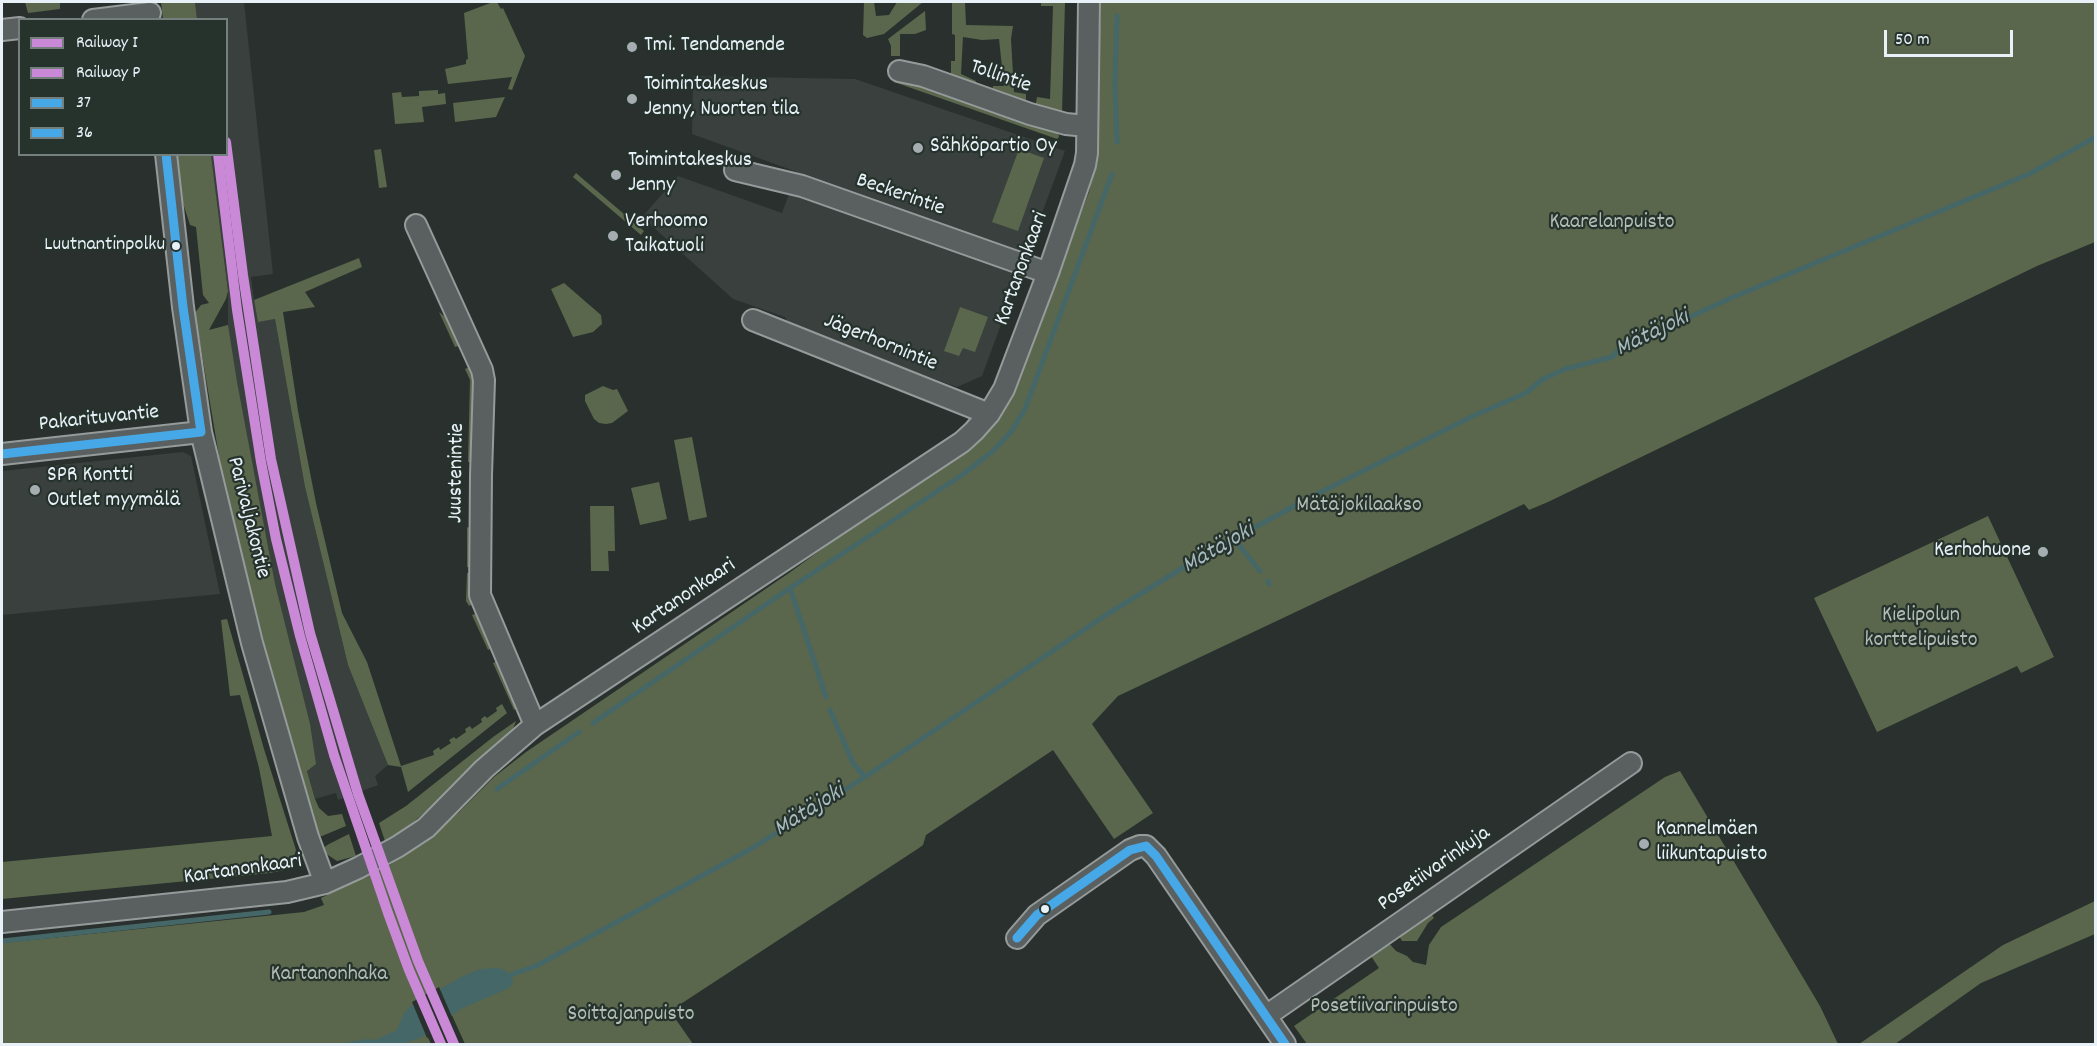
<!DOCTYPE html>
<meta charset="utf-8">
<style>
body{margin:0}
#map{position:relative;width:2097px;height:1046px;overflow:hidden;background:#29302d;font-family:Dekko,sans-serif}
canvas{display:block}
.frame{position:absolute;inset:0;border:3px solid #e8f1f8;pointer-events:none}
.legend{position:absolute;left:18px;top:18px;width:210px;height:138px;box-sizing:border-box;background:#26332d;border:2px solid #747f7e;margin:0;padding:8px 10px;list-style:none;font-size:18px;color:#e8f1f8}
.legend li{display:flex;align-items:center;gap:12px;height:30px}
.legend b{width:30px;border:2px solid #747f7e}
.scale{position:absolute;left:1884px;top:30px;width:129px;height:27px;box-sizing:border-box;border:3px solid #e8f1f8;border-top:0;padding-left:8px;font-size:18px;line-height:21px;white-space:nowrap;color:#e8f1f8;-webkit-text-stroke:4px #26332d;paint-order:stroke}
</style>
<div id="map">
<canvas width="2097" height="1046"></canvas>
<div class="frame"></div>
<ul class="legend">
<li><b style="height:8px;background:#ca89d6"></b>Railway I</li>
<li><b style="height:8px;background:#ca89d6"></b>Railway P</li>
<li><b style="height:8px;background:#46a8e7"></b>37</li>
<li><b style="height:8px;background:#46a8e7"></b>36</li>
</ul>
<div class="scale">50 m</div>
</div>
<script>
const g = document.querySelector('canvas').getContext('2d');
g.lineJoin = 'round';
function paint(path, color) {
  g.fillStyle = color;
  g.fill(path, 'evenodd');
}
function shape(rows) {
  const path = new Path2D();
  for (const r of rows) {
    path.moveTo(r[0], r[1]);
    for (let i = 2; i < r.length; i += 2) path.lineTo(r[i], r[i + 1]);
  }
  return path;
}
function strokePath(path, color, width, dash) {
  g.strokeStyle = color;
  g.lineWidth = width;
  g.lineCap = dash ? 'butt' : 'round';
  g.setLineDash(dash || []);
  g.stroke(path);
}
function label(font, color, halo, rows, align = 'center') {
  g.font = font + ' Dekko,sans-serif';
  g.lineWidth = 4.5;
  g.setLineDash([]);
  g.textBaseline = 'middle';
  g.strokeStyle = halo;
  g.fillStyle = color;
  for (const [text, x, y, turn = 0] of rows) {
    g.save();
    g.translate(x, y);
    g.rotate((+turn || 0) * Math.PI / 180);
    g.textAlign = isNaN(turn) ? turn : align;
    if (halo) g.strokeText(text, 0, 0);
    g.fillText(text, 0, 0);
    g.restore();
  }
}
paint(shape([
 [195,2,244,2,273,274,251,277,254,300,258,321,275,319,305,487,348,665,388,765,375,776,378,785,338,800,336,793,315,799,275,657,209,330,228,325,228,291,211,155,226,154,226,20,197,19],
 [693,76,855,79,1065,151,982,376,957,387,789,327,785,317,733,299,642,217,678,176,782,213,797,172,692,134],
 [183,452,191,456,220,594,2,615,2,471]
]), '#39403e');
paint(shape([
 [25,2,60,2,60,9,28,13],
 [161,2,195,2,197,19,163,19],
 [493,2,497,2,501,9,503,8,525,56,512,90,508,89,512,77,448,84,445,69,466,64,466,60,468,59,464,13],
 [864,2,874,2,876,16,889,15,897,2,923,2,884,34,867,38,863,35],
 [952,2,965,2,966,25,1013,26,1011,39,1014,92,1026,94,1026,107,992,94,993,86,1004,86,999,39,982,40,963,37,961,74,976,81,974,89,951,81,951,61,955,61,955,35,952,34],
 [1041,2,1065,2,1062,113,1035,108,1037,97,1050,99,1053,6,1041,6],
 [1101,2,2095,2,2095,242,2037,266,1548,502,1529,510,1524,504,1118,696,1092,724,1153,813,1114,839,1053,750,926,835,923,845,919,848,670,1011,693,1044,465,1044,440,989,413,1005,431,1044,2,1044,2,943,304,912,324,905,321,898,391,864,429,838,459,812,494,777,526,752,789,573,865,518,969,448,996,420,1019,376,1089,192,1095,164],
 [925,11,926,30,915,34,900,34,900,56,891,56,891,46,888,39],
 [894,73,1058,131,1059,137,1057,139,894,82,892,77],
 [438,90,438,94,445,93,446,104,422,107,424,122,395,124,392,93,401,92,402,97,419,96,419,91],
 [505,97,496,117,455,122,453,103],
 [381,149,387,187,379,188,374,150],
 [1019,149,1044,158,1018,231,992,222],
 [177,155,211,155,228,291,226,299,209,330,228,325,237,382,275,584,310,724,316,764,307,771,315,799,319,808,328,816,342,814,346,826,322,836,318,836,289,745,256,623,222,474,195,313,201,305,209,303,203,295,196,227,190,225,182,200],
 [576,173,644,231,641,235,573,177],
 [359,258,362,267,305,292,315,307,283,312,298,411,316,503,342,613,367,662,401,766,434,755,433,751,439,747,440,750,451,743,449,740,454,737,456,739,466,732,465,729,470,726,472,729,482,722,481,719,485,716,487,718,497,711,496,708,502,704,507,713,408,792,401,767,388,765,348,665,305,487,275,319,258,322,254,300],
 [564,283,601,315,602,324,593,332,573,337,551,289],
 [960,307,988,317,975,352,963,348,959,356,944,351],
 [439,312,448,319,459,346,455,347],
 [469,367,475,379,474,462,468,462,470,380,465,369],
 [603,386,613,390,617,389,628,411,612,423,606,424,599,423,594,419,585,401,585,395],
 [692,437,707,517,689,521,674,440],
 [659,482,667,519,640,525,631,488],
 [590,506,614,506,615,551,608,551,609,571,591,571],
 [1988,516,2054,657,2021,673,2017,666,1877,732,1814,598],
 [467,527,472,529,471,568,467,567],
 [467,573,471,573,474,603,469,606,466,601],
 [477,613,492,648,488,650,472,615],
 [227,619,264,749,296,850,292,864,284,870,270,873,2,899,2,862,272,836,259,768,240,695,230,696,221,620],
 [498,661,517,707,514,710,493,663],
 [516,721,512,732,433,805,407,828,385,841,379,823,406,806,493,737],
 [1680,771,1820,1006,1838,1044,1307,1044,1294,1026,1379,968,1369,953,1387,941,1396,951,1407,956,1413,962,1426,965,1429,945,1441,927,1665,777],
 [349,834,356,856,337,861,325,853,323,848,329,844],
 [2095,901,2095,934,1981,983,1895,1044,1859,1044,2003,945],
 [1430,912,1434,918,1428,923,1417,941,1402,941,1398,934]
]), '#5a674c');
paint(shape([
 [497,968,505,970,514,981,509,988,461,1009,422,1037,402,1044,335,1044,368,1039,375,1040,397,1030,403,1015,409,1007,461,977,480,969]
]), '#456767');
paint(shape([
 [439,987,453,1019,427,1038,412,1002]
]), '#29302d');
strokePath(shape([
 [1117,142,1115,85,1117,16],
 [1234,539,1260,571],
 [1268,581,1269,584],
 [826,697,790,588,962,475,993,451,1011,432,1025,409,1112,174],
 [830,710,853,763,865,777],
 [593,723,790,588],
 [497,789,579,732],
 [2,941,269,912],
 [510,975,536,966,749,850,865,777,1109,613,1204,555,1309,498,1475,415,1526,393,1543,379,1565,369,1612,357,1618,350,1731,298,2029,174,2096,137]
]), '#456767', 5);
const minor = shape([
 [93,20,150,13],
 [2,30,20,28],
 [899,71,923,76,1030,114,1066,124,1087,126],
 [166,154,183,307,201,432,252,643,308,837,325,883],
 [735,170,802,186,1048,273],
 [416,225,482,370,484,380,481,475,480,595,535,725],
 [753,320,989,414],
 [2,454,201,432],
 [2,922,287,892,325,883,358,868,397,847,426,828,484,769,535,725,962,442,974,431,989,414,1004,389,1048,273,1085,165,1087,153,1089,2],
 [1017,938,1037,915,1130,850,1140,846,1146,846,1156,856,1285,1044],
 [1266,1016,1631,763]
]);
strokePath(minor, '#959a9a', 24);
strokePath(minor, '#5a6060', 20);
strokePath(shape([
 [166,154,183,307,201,432],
 [2,454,201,432]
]), '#46a8e7', 9);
strokePath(shape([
 [1017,938,1037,915,1130,850,1146,846,1156,856,1285,1044]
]), '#46a8e7', 9);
strokePath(shape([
 [226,142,243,275,271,459,310,633,358,794,418,961,454,1044]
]), '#ca89d6', 10);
strokePath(shape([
 [218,154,237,310,261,462,276,539,300,636,334,755,388,913,409,970,441,1044]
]), '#ca89d6', 10);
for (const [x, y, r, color] of [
 [632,47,6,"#a5adb1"],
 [632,99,6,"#a5adb1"],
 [918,148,6,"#a5adb1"],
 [616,175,6,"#a5adb1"],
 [613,236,6,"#a5adb1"],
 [176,246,5,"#e8f1f8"],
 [35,490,6,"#a5adb1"],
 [2043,552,6,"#a5adb1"],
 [1644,844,6,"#a5adb1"],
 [1045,909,5,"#e8f1f8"]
]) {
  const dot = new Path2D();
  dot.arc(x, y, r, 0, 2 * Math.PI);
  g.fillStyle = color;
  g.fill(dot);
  strokePath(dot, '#26332d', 2);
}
label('20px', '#e8f1f8', '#26332d', [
 ["Luutnantinpolku",165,246]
], 'right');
label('22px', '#e8f1f8', '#26332d', [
 ["Tmi. Tendamende",644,47],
 ["Toimintakeskus",644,86],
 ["Jenny, Nuorten tila",644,111],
 ["Sähköpartio Oy",930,148],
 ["Toimintakeskus",628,162],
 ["Jenny",628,187],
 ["Verhoomo",625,223],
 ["Taikatuoli",625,248],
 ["SPR Kontti",47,477],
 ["Outlet myymälä",47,502],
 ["Kerhohuone",2031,552,"right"],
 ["Kannelmäen",1656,831],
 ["liikuntapuisto",1656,856]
], 'left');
label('22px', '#e8f1f8', '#26332d', [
 ["Tollintie",1000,78,19],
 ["Beckerintie",900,196,19],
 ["Kartanonkaari",1023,269,-70],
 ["Jägerhornintie",880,344,22],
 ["Pakarituvantie",99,420,-6],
 ["Juustenintie",458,473,-89],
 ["Parivaljakontie",247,518,76],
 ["Kartanonkaari",685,598,-34],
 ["Posetiivarinkuja",1435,870,-35],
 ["Kartanonkaari",243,871,-8]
]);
label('22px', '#b2bdb5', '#26332d', [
 ["Kaarelanpuisto",1612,224],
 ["Mätäjokilaakso",1359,507],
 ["Kielipolun",1921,617],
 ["korttelipuisto",1921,642],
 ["Kartanonhaka",329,976],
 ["Posetiivarinpuisto",1384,1008],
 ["Soittajanpuisto",631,1016]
]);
label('italic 24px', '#a8bcc0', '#26332d', [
 ["Mätäjoki",1653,335,-26],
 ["Mätäjoki",1219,550,-30],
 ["Mätäjoki",810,812,-32]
]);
</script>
